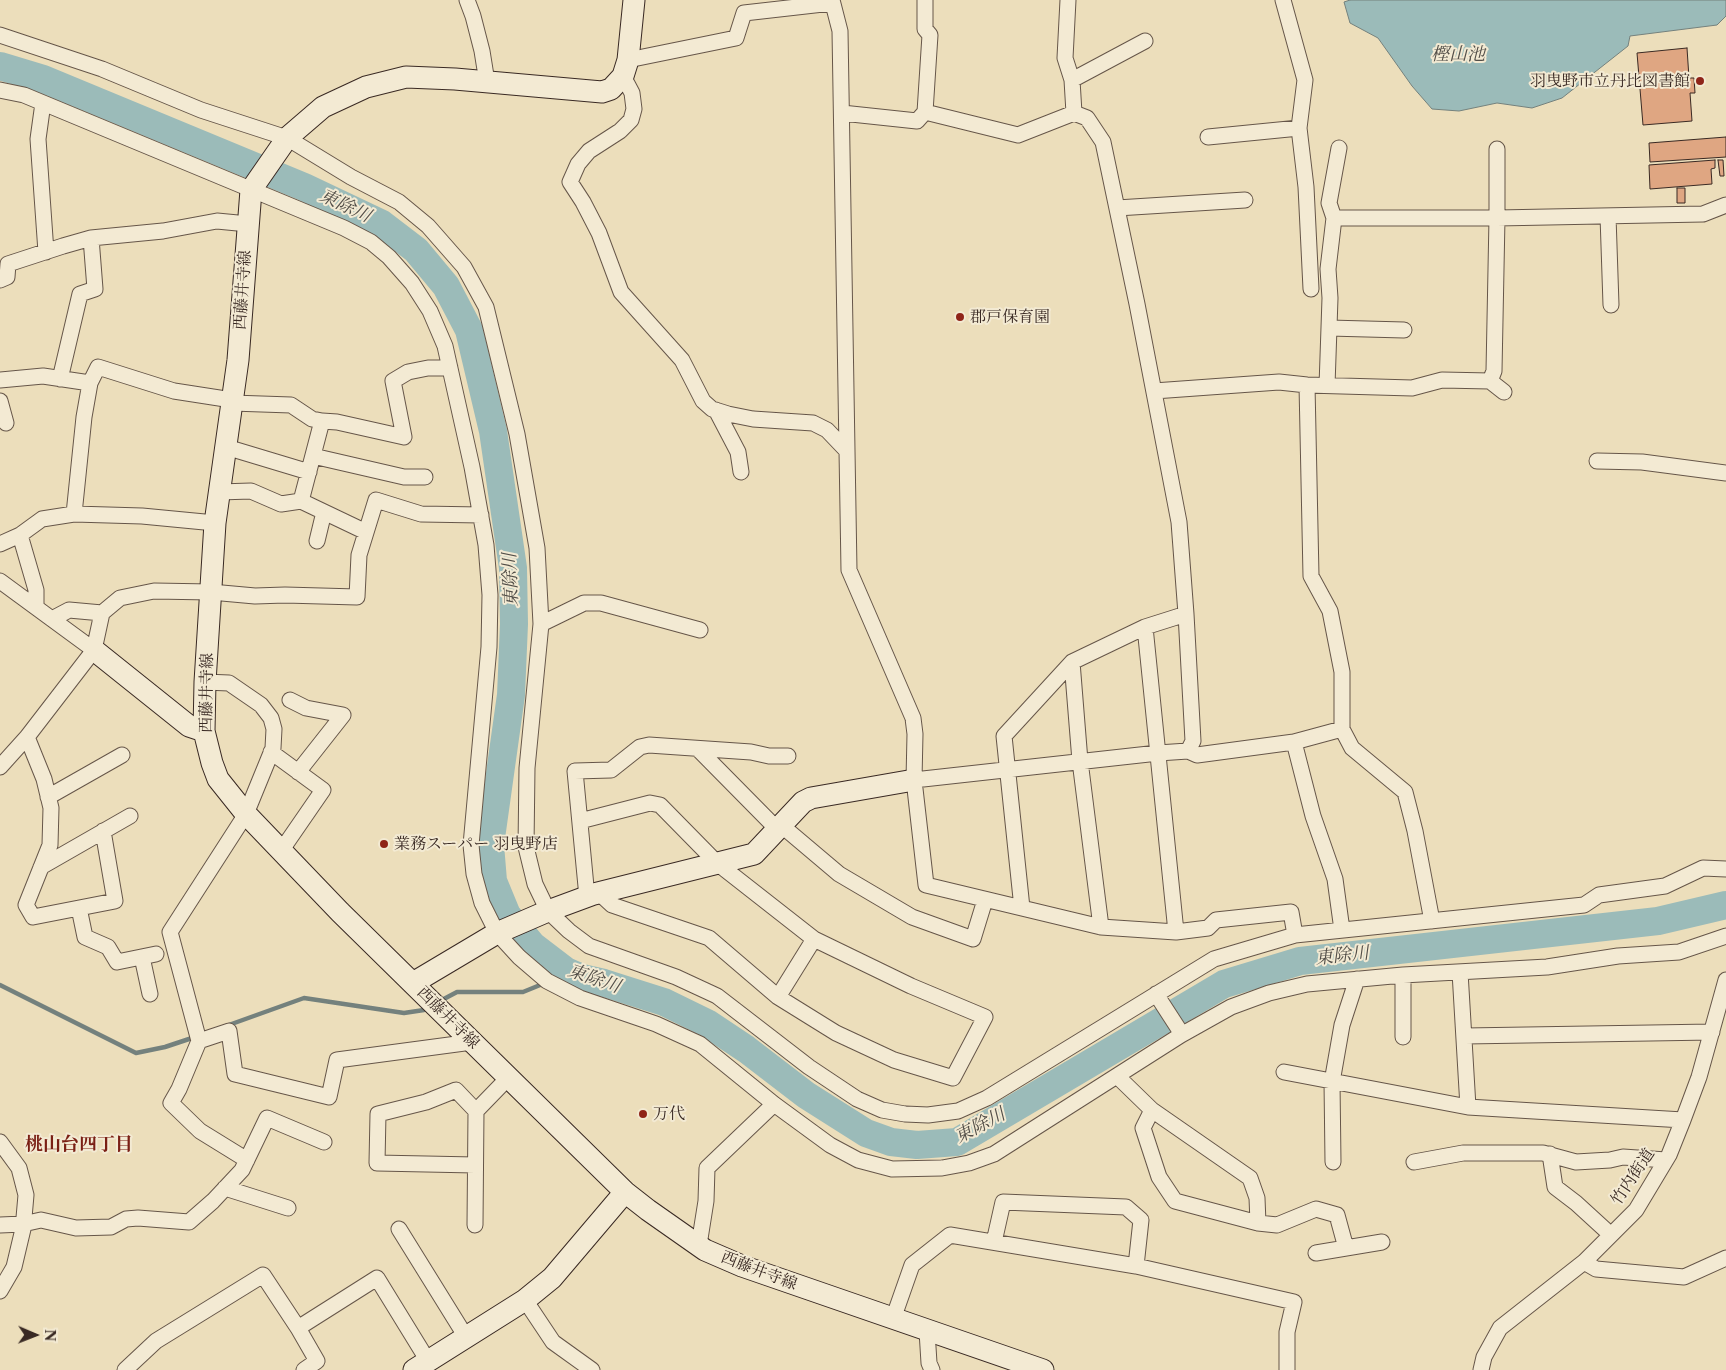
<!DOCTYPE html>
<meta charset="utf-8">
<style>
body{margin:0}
#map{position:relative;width:1726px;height:1370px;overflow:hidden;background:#ecdebb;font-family:"Libre Caslon Text",serif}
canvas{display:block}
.north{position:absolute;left:10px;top:1310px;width:50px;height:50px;-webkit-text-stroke:4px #f3ead3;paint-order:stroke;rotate:91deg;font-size:14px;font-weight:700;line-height:20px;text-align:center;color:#392923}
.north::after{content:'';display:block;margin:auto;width:18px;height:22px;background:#392923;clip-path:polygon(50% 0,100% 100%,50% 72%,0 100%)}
</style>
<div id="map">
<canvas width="1726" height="1370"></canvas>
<div class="north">N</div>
</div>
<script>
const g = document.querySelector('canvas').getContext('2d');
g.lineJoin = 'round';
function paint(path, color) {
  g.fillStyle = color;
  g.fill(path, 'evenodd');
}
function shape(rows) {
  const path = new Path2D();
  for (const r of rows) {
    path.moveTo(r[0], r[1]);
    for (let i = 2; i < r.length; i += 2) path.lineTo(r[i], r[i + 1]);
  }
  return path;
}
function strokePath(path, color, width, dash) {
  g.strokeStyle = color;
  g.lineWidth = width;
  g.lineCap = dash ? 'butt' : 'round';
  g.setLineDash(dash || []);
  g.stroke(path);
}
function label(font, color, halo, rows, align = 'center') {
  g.font = font + ' "Libre Caslon Text","Noto Serif JP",serif';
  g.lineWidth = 4;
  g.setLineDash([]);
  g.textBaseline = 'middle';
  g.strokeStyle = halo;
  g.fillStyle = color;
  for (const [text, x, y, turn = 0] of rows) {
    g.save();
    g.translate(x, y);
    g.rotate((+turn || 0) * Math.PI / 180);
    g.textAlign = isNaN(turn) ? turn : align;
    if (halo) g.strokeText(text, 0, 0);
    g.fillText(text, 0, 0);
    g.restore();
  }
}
const water = shape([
 [1350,0,1726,0,1726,16,1717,25,1630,36,1628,46,1562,98,1532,108,1497,103,1459,111,1432,109,1412,86,1378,38,1350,23,1344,2,1350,0]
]);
paint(water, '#9bbbb9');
strokePath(water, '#74817d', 1);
strokePath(shape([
 [552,979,566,971],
 [0,985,136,1053,165,1047,195,1037],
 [440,1001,457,992,523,992,545,983],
 [226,1026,304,998,404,1013,424,1010,429,1008]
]), '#74817d', 4.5);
strokePath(shape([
 [0,66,43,79,304,187,382,224,416,250,446,286,469,330,493,431,513,568,514,624,511,695,490,845,493,881,507,915,532,945,566,971,582,978,604,983,664,1002,707,1023,746,1049,806,1095,866,1133,891,1142,917,1145,957,1142,1224,984,1300,961,1658,921,1726,905]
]), '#9bbbb9', 28);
const building = shape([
 [1687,48,1689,78,1694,78,1695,93,1690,93,1692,121,1643,125,1637,53,1687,48],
 [1726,137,1726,157,1650,162,1649,143,1726,137],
 [1715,160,1715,168,1711,169,1712,184,1650,189,1649,165,1715,160],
 [1718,160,1723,160,1724,176,1720,176,1718,160],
 [1677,188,1685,188,1685,203,1677,203,1677,188]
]);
paint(building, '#dfa682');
strokePath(building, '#392923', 1);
const street = shape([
 [467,0,473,16,482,51,487,82],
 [832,0,840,31,849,570,913,718,915,734,914,780,926,885,1101,927,1176,932,1145,627],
 [1068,0,1065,58,1072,80,1074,113,1087,118,1103,142,1137,304,1179,522,1186,614,1193,741,1188,751],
 [1283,0,1305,80,1299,128,1306,187,1311,289],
 [0,35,102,69,201,110,287,138,351,177,399,202,428,226,464,267,486,307,517,434,537,548,541,624,527,768,526,847,535,884,548,911,569,931,589,946,676,977,717,996,809,1067,857,1099,882,1110,905,1114,928,1115,958,1111,987,1098,1214,959,1295,935,1584,905,1599,895,1665,886,1703,868,1726,869],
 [628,60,736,38,744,13,832,3],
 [623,76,632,93,634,109,631,120,620,131,589,151,578,164,570,182,583,202,599,233,621,292,682,360,703,401,712,409,728,414,753,419,813,423,827,430,847,451],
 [1072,80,1145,41],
 [0,90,24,95,344,228,371,242,389,257,412,283,430,311,445,346,472,467,486,545,490,595,489,647,471,845,474,874,482,903,497,933,519,957,547,981,580,998,656,1024,700,1044,774,1104,830,1145,858,1160,892,1169,942,1168,969,1163,994,1154,1181,1035,1231,1007,1269,993,1307,984,1403,975,1547,967,1618,956,1679,952,1726,936],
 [43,103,38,139,46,252],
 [925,112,1018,135,1074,113],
 [842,113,917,121,925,112,930,35,925,29,925,0],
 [1208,137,1299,128],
 [1117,208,1245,200],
 [1608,216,1611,305],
 [1334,218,1497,218,1703,214,1726,205],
 [0,280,7,277,8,264,63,246,91,238,163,231,217,221,248,224],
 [1329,328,1404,330],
 [60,379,80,294,95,289,91,238],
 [0,380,43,376,90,383],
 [1490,381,1494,371,1497,218,1497,149],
 [1307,385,1311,576,1330,611,1342,672,1342,729,1352,748,1405,792,1415,831,1432,921],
 [1327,386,1330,298,1328,269,1334,218,1329,203,1339,148],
 [1154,391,1279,382,1307,385,1412,388,1442,380,1490,381,1504,392],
 [0,401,6,423],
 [232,403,291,405,312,419,322,421,301,501],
 [716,410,738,452,741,472],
 [322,421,337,422,404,437,393,381,408,372,428,368,450,368],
 [226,447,309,472],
 [313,456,404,477,425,477],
 [1597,461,1642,462,1726,473],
 [219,492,251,491,281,504,301,501,366,532],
 [74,514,84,417,90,383,98,367,174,391,232,400],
 [20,535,36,590,36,607],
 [317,541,324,512],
 [0,544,20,535,42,519,74,514,142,516,215,523],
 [0,581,94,650],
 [52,619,69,610,102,613],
 [541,624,584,603,601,603,700,630],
 [1072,662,1080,761,1101,927],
 [205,682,229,683,261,705,271,718,274,729,273,748,246,814,170,932,199,1041,179,1089,171,1103,200,1131,247,1160],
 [290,700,306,708,343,715,298,772],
 [27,737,44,779,51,808,50,845,26,905,33,917,115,901,103,831],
 [1294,742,1313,816,1335,879,1342,930],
 [698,749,777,829],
 [271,752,323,790,281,851],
 [0,767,27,737,94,650,102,613,120,598,154,591,211,592,255,596,285,595,357,597,359,555,376,500,421,514,481,515],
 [914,780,1158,753,1188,751,1197,755,1294,742,1342,729],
 [48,797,122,755],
 [580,821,650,803,660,805,717,863,814,939,911,986,985,1017,953,1078,894,1060,836,1033,778,997,709,938,612,905,599,893],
 [781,825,839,874,912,917,973,939,985,900],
 [41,867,130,816],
 [587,897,575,771,611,770,640,747,649,745,751,752,769,756,788,756],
 [79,908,85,937,108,947,117,962,156,954],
 [1022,908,1004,736,1072,662,1145,627,1186,614],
 [1176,932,1208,928,1216,920,1291,912,1295,935],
 [142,957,150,994],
 [1460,972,1468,1107],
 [1156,994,1178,1028,1181,1035],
 [778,997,814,939],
 [1465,1036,1712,1032],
 [1403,1037,1403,975],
 [199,1041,229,1031,235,1074,329,1097,337,1060,472,1042],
 [1284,1072,1468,1107,1683,1120],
 [1117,1076,1152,1110,1250,1178,1257,1198,1258,1223],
 [1152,1110,1143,1128,1159,1177,1175,1201,1258,1223,1277,1225,1316,1209,1337,1215,1346,1248],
 [0,1142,19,1168,26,1195,23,1229,14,1267,0,1291],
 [1550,1154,1555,1187,1576,1203,1611,1235],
 [1333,1162,1332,1082,1342,1025,1357,979],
 [1414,1162,1463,1153,1543,1153,1576,1162,1610,1160,1623,1157,1666,1160],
 [475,1165,377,1163,378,1114,426,1102,456,1090,476,1111],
 [225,1188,288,1208],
 [0,1225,23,1224,41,1220,76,1228,111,1227,126,1219,138,1218,189,1222,213,1201,242,1170,267,1118,324,1142],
 [475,1225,476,1111,508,1078],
 [399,1229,466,1337],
 [994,1242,1003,1202,1126,1207,1141,1220,1136,1266],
 [699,1245,706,1201,707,1168,774,1104],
 [1316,1253,1382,1242],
 [1584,1262,1596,1269,1684,1277,1726,1258],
 [525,1300,553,1342,592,1370],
 [893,1319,912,1265,950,1235,1136,1266,1294,1302,1287,1332,1287,1370],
 [298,1328,377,1278,428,1361],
 [927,1331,929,1363,932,1370],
 [125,1370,156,1341,263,1275,298,1328,317,1361,304,1370],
 [1481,1370,1484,1357,1500,1328,1584,1262,1636,1210,1669,1155,1683,1120,1699,1077,1726,980]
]);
const secondary = shape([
 [634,0,628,60,623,76,611,89,602,92,455,79,406,77,366,87,323,107,287,138,251,190,238,360,215,523,205,682,204,731,212,763,218,779,246,814,340,912,625,1192,648,1210,705,1250,742,1266,1043,1370],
 [94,650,189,726,204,731],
 [413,983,497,933,548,911,594,894,754,854,803,802,811,798,914,780],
 [414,1370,525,1300,552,1278,625,1192]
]);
strokePath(street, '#665649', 17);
strokePath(secondary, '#392923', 23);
strokePath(street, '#f3ead3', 15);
strokePath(secondary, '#f3ead3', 21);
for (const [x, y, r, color] of [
 [1700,81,5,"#8f2418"],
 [960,317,5,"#8f2418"],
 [384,844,5,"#8f2418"],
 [643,1114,5,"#8f2418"]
]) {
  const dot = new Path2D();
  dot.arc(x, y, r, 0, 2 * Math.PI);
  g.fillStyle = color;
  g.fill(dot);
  strokePath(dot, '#f3ead3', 2);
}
label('16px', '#392923', '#f3ead3', [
 ["羽曳野市立丹比図書館",1690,81,"right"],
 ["郡戸保育園",970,317],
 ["業務スーパー 羽曳野店",394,844],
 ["万代",653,1114]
], 'left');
label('16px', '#392923', '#f3ead3', [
 ["西藤井寺線",243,290,-86],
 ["西藤井寺線",207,693,-89],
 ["西藤井寺線",448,1018,45],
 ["竹内街道",1633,1177,-56],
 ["西藤井寺線",759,1271,21]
]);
label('italic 18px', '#524e48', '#f3ead3', [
 ["樫山池",1458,55],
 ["東除川",345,206,25],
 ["東除川",511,580,-92],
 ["東除川",1342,956,-6],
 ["東除川",594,979,19],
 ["東除川",980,1126,-28]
]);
label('bold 18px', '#7a1f14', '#f3ead3', [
 ["桃山台四丁目",79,1145]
]);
</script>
